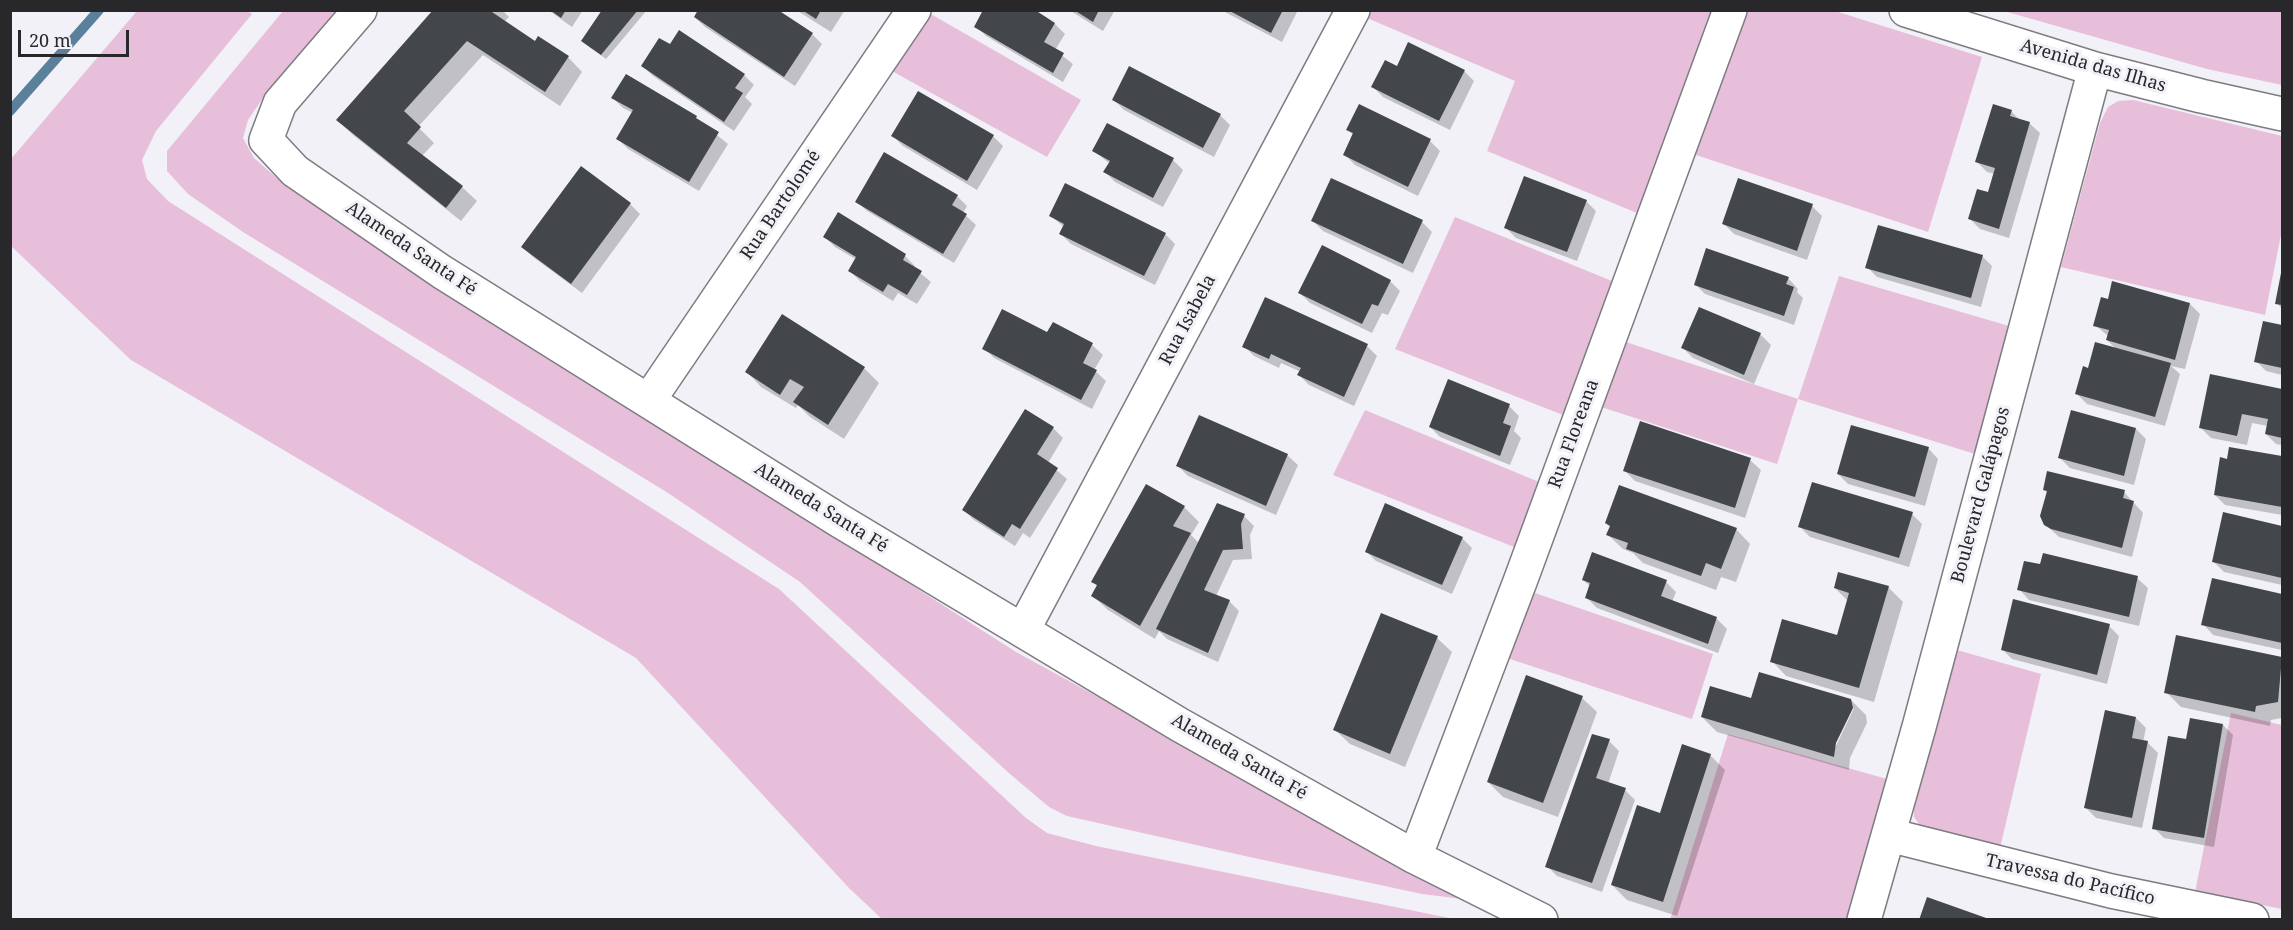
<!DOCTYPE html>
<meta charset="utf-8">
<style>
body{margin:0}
#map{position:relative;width:2293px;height:930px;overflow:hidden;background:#f1f1f7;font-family:"Noto Serif",serif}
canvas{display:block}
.frame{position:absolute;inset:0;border:12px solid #28282a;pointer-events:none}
.scale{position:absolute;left:18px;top:30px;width:111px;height:27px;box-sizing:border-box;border:3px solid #28282a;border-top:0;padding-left:8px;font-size:18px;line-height:21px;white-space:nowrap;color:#28282a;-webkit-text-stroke:4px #f1f1f7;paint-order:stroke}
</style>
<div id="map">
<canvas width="2293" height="930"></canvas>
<div class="frame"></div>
<div class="scale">20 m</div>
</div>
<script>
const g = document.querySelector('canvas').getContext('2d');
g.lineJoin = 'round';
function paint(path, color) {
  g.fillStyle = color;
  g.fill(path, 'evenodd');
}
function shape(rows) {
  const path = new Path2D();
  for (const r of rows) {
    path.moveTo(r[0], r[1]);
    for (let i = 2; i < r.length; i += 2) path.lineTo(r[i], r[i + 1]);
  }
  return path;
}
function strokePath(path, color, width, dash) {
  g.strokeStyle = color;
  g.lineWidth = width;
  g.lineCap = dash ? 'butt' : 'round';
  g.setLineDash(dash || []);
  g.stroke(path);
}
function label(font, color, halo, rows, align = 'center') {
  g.font = font + ' "Noto Serif",serif';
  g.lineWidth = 6;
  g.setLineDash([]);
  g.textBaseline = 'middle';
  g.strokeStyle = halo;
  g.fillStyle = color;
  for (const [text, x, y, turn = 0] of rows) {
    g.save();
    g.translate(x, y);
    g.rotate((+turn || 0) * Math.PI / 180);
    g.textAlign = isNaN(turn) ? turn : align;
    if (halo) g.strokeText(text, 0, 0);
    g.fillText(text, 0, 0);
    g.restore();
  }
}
paint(shape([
 [1371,10,1713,11,1637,213,1487,151,1515,81,1367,18],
 [137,11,246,10,252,14,156,131,142,160,147,179,168,201,779,589,1026,818,1047,833,1096,846,1454,919,882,919,849,888,636,658,131,360,11,246,11,159],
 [283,11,339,11,263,98,248,120,243,138,254,158,279,180,1016,652,1470,900,1422,894,1245,856,1067,816,1049,807,1010,774,800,582,668,493,243,232,188,194,167,171,167,151],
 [1748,11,1835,11,1982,57,1928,232,1693,154],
 [2004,11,2282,11,2282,85,2207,69],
 [929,13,1081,100,1047,157,890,70],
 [2133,100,2282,136,2282,230,2265,315,2061,267,2100,123,2108,107,2118,101],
 [1455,217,1612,281,1563,415,1395,349],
 [1839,276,2009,326,1975,454,1798,399,1777,464,1598,406,1623,341,1798,399],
 [1365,410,1539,482,1514,547,1333,475],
 [1529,591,1713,654,1692,719,1504,657],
 [1957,650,2041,674,2000,848,1931,830,1919,824,1914,817,1914,809],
 [2231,713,2282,725,2282,909,2195,892],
 [1728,734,1887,779,1847,919,1670,920]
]), '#e8bfda');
paint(shape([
 [435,10,502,10,509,17,504,22,536,43,568,57,582,72,560,106,483,55,418,127,434,143,422,156,462,187,477,201,461,221,353,135,338,120],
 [548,10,583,10,572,27],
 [604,10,647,10,606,59,588,46],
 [796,10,845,10,831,32],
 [1069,10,1115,10,1103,31],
 [1221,10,1298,10,1282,42],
 [695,17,812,34,822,44,795,86,705,27],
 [1055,24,1065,34,1055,50,1073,64,1063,82,986,36,976,26],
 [643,66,744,75,754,85,745,97,752,104,734,131,653,76],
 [1464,71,1474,81,1450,130,1383,97,1373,87],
 [626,76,696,118,728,144,699,191,628,149,618,139,633,113,623,108,613,98],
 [1114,100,1220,115,1230,125,1214,157,1124,110],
 [2011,111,2021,121,2029,123,2040,133,2009,238,1980,229,1970,219,1989,194,1995,174,1987,172,1977,162],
 [1108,125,1173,160,1183,170,1163,207,1115,182,1105,172,1110,164,1094,151],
 [1348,130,1430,141,1440,151,1418,196,1355,165,1345,155,1354,136],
 [893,136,993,136,1003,146,977,190,903,146],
 [957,196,967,206,963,213,976,225,954,263,867,211,856,201],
 [1586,201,1596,211,1577,261,1516,238,1506,228],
 [630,204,640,214,582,293,533,257,523,247],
 [1812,206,1822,216,1807,260,1734,234,1724,224],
 [839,214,905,256,915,266,914,268,931,282,917,304,898,293,893,301,860,281,850,271,857,260,835,247,825,237],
 [1051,216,1165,234,1175,244,1155,285,1071,244,1061,234,1064,227],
 [1313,221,1422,222,1432,232,1413,273,1323,231],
 [1982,256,1992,266,1981,307,1877,277,1867,267],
 [2282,275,2282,309,2277,303],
 [1788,278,1798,289,1797,292,1803,298,1794,325,1705,294,1695,284],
 [1390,281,1400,291,1388,315,1382,313,1372,333,1310,303,1300,293],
 [2109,301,2190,304,2200,314,2185,369,2171,366,2180,374,2165,426,2087,404,2077,394,2089,370,2116,349,2107,340,2108,336,2095,325],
 [1700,309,1761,335,1771,345,1754,384,1693,358,1683,348],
 [2264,322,2282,326,2282,375,2266,371,2256,361],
 [1053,324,1092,345,1103,355,1094,370,1106,381,1092,409,994,358,984,348,1048,334],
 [1244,346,1367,346,1377,356,1354,406,1309,385,1299,375,1301,372,1281,363,1279,368,1254,356],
 [864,368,879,383,844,439,810,417,798,405,796,408,761,387,747,372],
 [2211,376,2282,391,2282,445,2276,444,2266,434,2268,426,2252,423,2247,445,2211,438,2200,427],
 [1509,406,1519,416,1514,431,1521,438,1510,465,1440,437,1430,427],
 [1200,417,1287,455,1298,465,1276,515,1188,476,1178,466],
 [1053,428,1063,438,1048,463,1067,479,1030,538,1023,533,1015,546,974,520,964,510],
 [2136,429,2146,439,2134,485,2070,468,2060,458],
 [1928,448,1938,459,1925,506,1848,484,1838,474],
 [2230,449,2282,458,2282,515,2225,505,2215,495,2228,460],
 [1750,460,1761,470,1745,518,1635,481,1625,471],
 [2044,490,2124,492,2143,513,2132,557,2059,537,2048,527,2048,493],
 [1184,507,1199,522,1191,535,1199,543,1244,516,1254,526,1250,535,1252,559,1233,560,1216,596,1229,601,1239,611,1218,662,1167,639,1159,631,1155,639,1108,610,1093,596,1098,587,1093,581],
 [1912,514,1922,524,1909,567,1810,537,1800,527],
 [2224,514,2282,527,2282,585,2224,572,2214,562],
 [1606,523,1736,529,1750,544,1736,582,1721,577,1716,590,1643,563,1633,553,1623,549,1608,535,1611,527],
 [1462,538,1472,548,1452,594,1376,561,1366,551],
 [2137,578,2148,588,2139,626,2029,600,2019,589],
 [1583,580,1666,582,1676,592,1672,602,1717,619,1727,629,1718,653,1597,608,1587,598,1591,587],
 [2214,580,2282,596,2282,650,2213,635,2203,624],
 [1888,587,1903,602,1874,702,1786,676,1772,661,1838,637,1848,601,1835,588],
 [1382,615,1437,638,1452,652,1405,767,1350,744,1335,730],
 [2109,626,2119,636,2107,684,2012,659,2002,649],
 [2281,658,2282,718,2271,720,2270,726,2181,707,2166,692],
 [1582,698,1597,712,1558,817,1503,797,1488,782],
 [1752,700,1851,700,1866,715,1867,723,1850,758,1849,770,1717,732,1702,717],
 [1851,708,1854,708,1834,750,1831,749],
 [2136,718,2146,728,2143,742,2148,743,2158,753,2142,828,2096,818,2086,808],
 [2223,725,2233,735,2214,847,2164,838,2154,828,2188,741],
 [1609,741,1619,751,1608,784,1625,790,1635,800,1602,892,1557,876,1547,866],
 [1710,755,1725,770,1677,916,1627,900,1612,885]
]), '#0003');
strokePath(shape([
 [10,111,99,10]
]), '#5a809b', 10);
paint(shape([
 [433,10,489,10,535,41,538,36,569,56,545,92,467,41,404,111,421,127,407,143,463,186,446,208,336,120],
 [550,10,566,10,561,18],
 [602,10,638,10,601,55,581,41],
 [698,10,778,10,813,33,784,77,694,17],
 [802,10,821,10,816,19],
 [983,10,1035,10,1055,23,1044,42,1064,53,1053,73,974,27],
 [1074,10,1099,10,1093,22],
 [1228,10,1283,10,1271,33],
 [679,30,745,74,735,88,743,93,724,122,641,66,659,38,670,44],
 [1408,42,1465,70,1439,121,1371,87,1385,60,1397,66],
 [1129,66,1221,114,1203,148,1112,100],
 [626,74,697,116,696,118,719,132,689,182,616,139,633,110,611,98],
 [918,91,994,135,967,181,891,136],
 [1359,104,1431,139,1408,187,1343,155,1353,133,1346,130],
 [1993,104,2012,110,2010,116,2030,122,1999,229,1968,219,1977,189,1988,192,1995,168,1975,162],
 [1107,123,1174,158,1153,198,1103,172,1110,161,1092,151],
 [884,152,958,195,952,205,967,214,943,254,855,202],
 [581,166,631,203,571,284,521,247],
 [1524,176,1587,200,1567,252,1504,228],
 [1331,178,1423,220,1403,264,1311,221],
 [1738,178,1813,204,1797,251,1722,224],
 [1065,183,1166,233,1144,276,1059,234,1064,224,1049,216],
 [838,212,906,254,903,260,922,271,907,295,888,284,883,292,848,271,856,257,823,237],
 [1878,225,1983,255,1971,298,1865,268],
 [1322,245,1391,280,1378,306,1372,304,1362,324,1298,293],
 [1706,248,1789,277,1786,284,1794,287,1784,316,1694,285],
 [2281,273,2282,273,2282,305,2275,304],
 [2112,281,2190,303,2175,360,2106,340,2109,330,2093,326,2101,297,2108,299],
 [1265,297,1368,344,1344,397,1297,375,1301,368,1271,354,1269,359,1242,347],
 [1699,307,1761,333,1744,375,1681,348],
 [1002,309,1047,332,1053,322,1093,343,1083,363,1097,370,1081,400,982,349],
 [782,314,865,367,828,425,793,402,804,387,790,379,780,395,745,372],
 [2263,321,2282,325,2282,368,2254,362],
 [2095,342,2171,363,2155,417,2075,394,2083,366,2088,368],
 [2210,374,2282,389,2282,438,2265,434,2268,419,2242,414,2237,436,2199,428],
 [1448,379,1510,404,1503,423,1511,426,1500,456,1429,427],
 [1025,409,1054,427,1037,454,1058,468,1020,529,1012,524,1004,537,962,510],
 [2071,410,2136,428,2124,476,2058,458],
 [1199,415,1288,454,1266,506,1176,466],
 [1640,421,1751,458,1735,508,1623,471],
 [1851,425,1929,447,1915,497,1837,474],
 [2229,447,2282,456,2282,507,2214,495,2220,457,2227,459],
 [2047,471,2125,490,2123,498,2134,501,2122,548,2051,529,2044,525,2040,516,2047,491,2043,490],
 [1812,482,1913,512,1899,558,1798,527],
 [1146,484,1185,506,1173,526,1191,533,1140,626,1091,596,1097,585,1091,582],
 [1619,485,1737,528,1721,569,1706,563,1701,576,1626,549,1628,543,1606,535,1610,526,1605,523],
 [1217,503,1245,514,1241,524,1243,549,1223,550,1204,590,1230,600,1208,653,1156,629],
 [1385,503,1463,537,1442,585,1365,552],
 [2223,512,2282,526,2282,578,2212,562],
 [1592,552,1667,580,1661,596,1717,617,1708,644,1585,598,1590,583,1582,580],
 [2043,553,2138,576,2129,617,2017,590,2024,561,2040,564],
 [1838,572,1889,586,1859,688,1770,662,1782,619,1837,635,1849,593,1834,588],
 [2212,578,2282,594,2282,643,2201,625],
 [2013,599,2110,624,2097,675,2001,650],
 [1381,613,1438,636,1390,754,1333,730],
 [2176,635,2282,657,2278,702,2256,706,2255,712,2164,693],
 [1759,672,1851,699,1853,708,1836,743,1834,757,1701,717,1710,686,1751,698],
 [1526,675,1583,696,1543,803,1487,782],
 [2105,710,2136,717,2132,738,2148,741,2132,818,2084,808],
 [2190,718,2223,724,2204,838,2152,829,2168,736,2186,739],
 [1592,734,1610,739,1596,778,1626,788,1592,883,1545,867],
 [1682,744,1711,754,1663,902,1611,885,1637,805,1660,813],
 [1927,897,1989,919,1989,920,1919,920]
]), '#43464a');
const street = shape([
 [360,10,280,103,266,140,295,171,442,272,840,521,1180,725,1415,857,1541,920],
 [1906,10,2095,69,2201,96,2282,114],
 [649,400,914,10],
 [1023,630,1353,10],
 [1889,835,2111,891,2252,920],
 [1415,857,1521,579,1730,10],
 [1864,920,1919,727,2095,69]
]);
strokePath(street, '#7c7c81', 36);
strokePath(street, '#fff', 33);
label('18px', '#28282a', '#f1f1f7', [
 ["Avenida das Ilhas",2093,66,16],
 ["Rua Bartolomé",781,205,-56],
 ["Alameda Santa Fé",411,249,34],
 ["Rua Isabela",1188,320,-62],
 ["Rua Floreana",1574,434,-70],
 ["Boulevard Galápagos",1981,495,-75],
 ["Alameda Santa Fé",821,508,32],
 ["Alameda Santa Fé",1239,757,30],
 ["Travessa do Pacífico",2070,880,13]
]);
</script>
